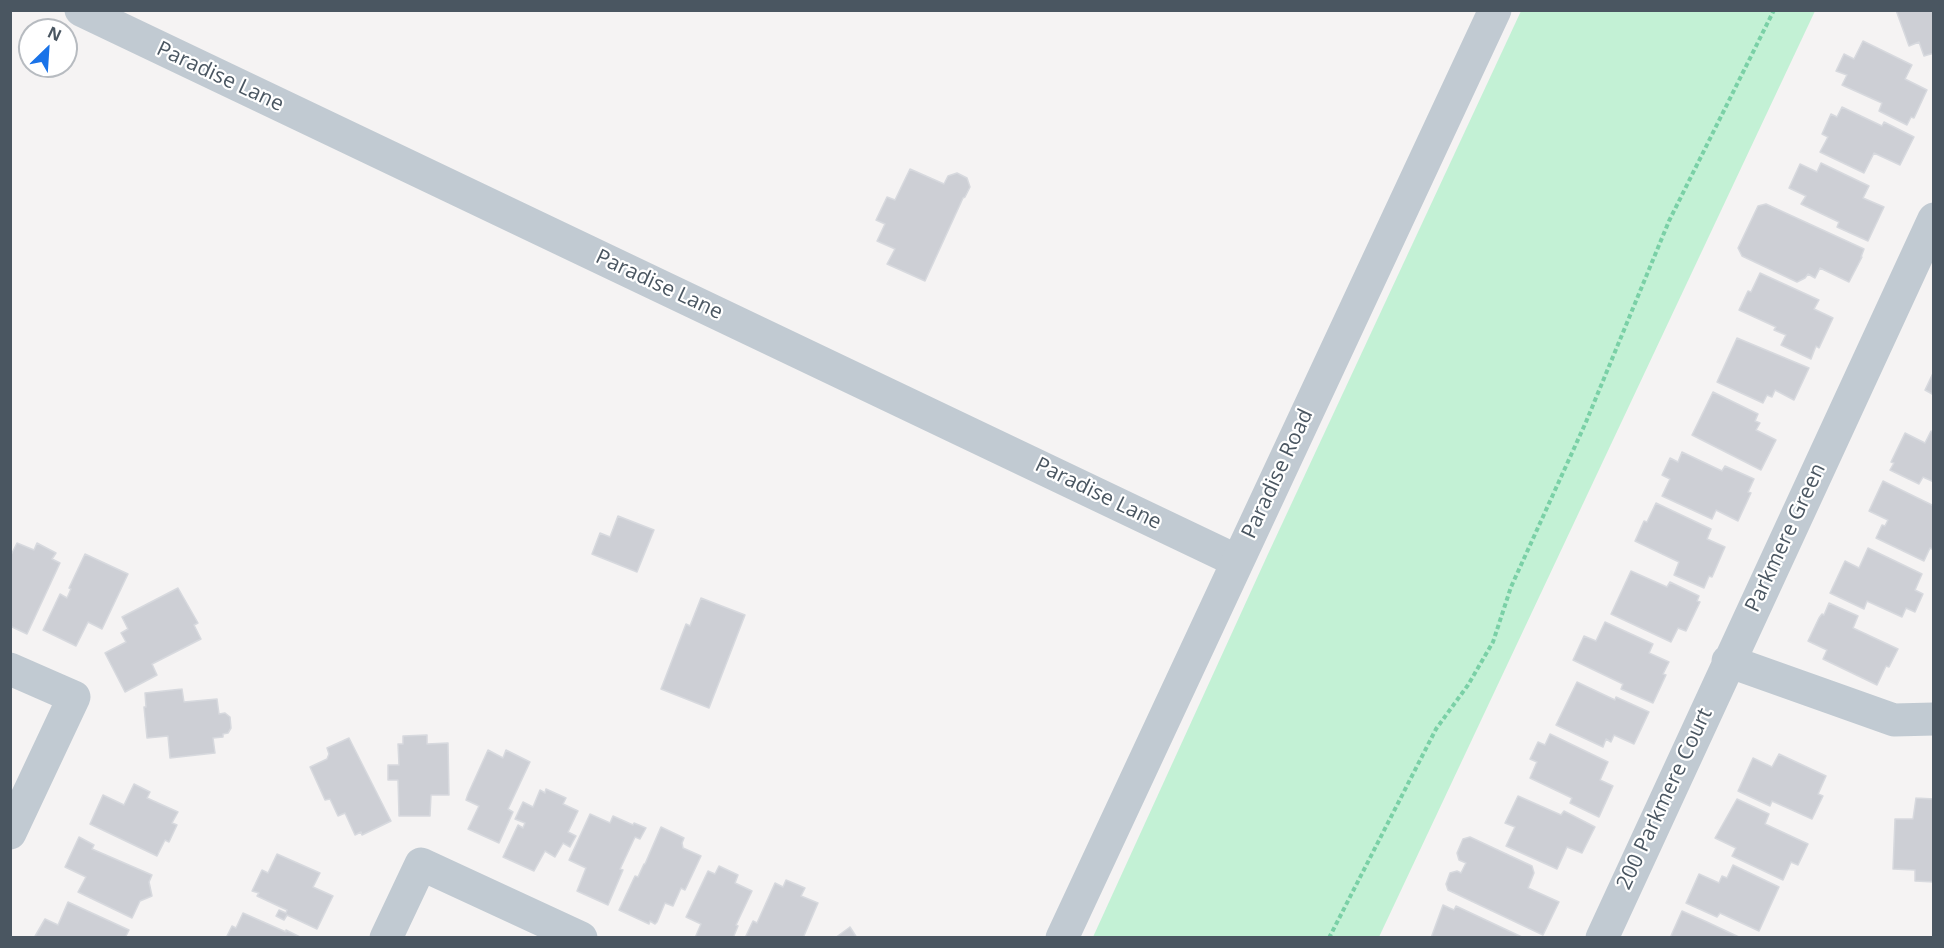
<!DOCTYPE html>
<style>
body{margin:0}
#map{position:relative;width:1944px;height:948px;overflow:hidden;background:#f5f3f3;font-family:"Open Sans",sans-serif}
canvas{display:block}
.frame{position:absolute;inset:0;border:12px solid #4a5661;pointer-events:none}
.north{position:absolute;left:18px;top:18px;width:60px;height:60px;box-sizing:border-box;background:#fff;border:2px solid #b7bbc0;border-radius:50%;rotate:25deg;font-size:16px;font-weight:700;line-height:24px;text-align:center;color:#4a5661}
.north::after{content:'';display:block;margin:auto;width:21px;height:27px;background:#1a73e8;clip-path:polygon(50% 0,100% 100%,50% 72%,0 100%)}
</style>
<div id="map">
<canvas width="1944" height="948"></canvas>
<div class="frame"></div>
<div class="north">N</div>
</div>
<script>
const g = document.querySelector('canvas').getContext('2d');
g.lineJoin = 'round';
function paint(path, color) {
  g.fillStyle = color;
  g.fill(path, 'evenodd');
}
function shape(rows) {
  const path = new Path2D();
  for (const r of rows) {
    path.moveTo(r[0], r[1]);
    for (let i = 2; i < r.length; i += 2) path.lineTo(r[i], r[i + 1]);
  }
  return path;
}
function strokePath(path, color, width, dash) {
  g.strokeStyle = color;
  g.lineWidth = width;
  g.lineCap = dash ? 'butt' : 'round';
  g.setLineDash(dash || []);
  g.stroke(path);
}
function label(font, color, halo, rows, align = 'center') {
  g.font = font + ' "Open Sans",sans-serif';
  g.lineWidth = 4.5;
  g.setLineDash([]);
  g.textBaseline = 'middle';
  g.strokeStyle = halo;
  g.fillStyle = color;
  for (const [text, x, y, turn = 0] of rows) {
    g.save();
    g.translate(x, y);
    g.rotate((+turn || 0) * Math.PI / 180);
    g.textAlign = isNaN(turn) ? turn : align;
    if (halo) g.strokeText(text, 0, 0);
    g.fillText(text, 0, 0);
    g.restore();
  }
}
paint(shape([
 [1521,11,1815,11,1379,937,1093,937,1268,554]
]), '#c3f1d5');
const building = shape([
 [1896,10,1934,10,1934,53,1924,56,1919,42,1909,46,1896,10],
 [1863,41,1912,65,1905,79,1927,90,1914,118,1911,117,1907,125,1879,111,1882,103,1842,85,1847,75,1836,71,1844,54,1854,59,1863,41],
 [1842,107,1882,126,1884,122,1914,137,1900,165,1874,153,1864,173,1820,152,1828,137,1822,134,1831,114,1837,117,1842,107],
 [1821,163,1869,186,1863,198,1884,207,1868,241,1837,227,1839,222,1801,204,1806,196,1789,188,1800,164,1817,172,1821,163],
 [910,169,944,184,948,176,957,173,967,178,970,187,965,197,963,198,925,281,887,264,895,249,877,241,885,224,876,220,887,197,895,200,910,169],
 [1766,204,1864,249,1861,257,1862,257,1849,282,1820,268,1815,278,1808,274,1805,278,1797,282,1742,256,1738,248,1758,206,1766,204],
 [1760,273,1819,300,1814,309,1833,318,1819,348,1816,346,1811,359,1781,345,1786,335,1774,330,1776,327,1739,310,1748,291,1751,292,1760,273],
 [1737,338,1809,368,1794,400,1775,390,1772,397,1767,395,1763,403,1717,382,1737,338],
 [1934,371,1934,395,1925,390,1934,371],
 [1713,392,1758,414,1755,421,1760,423,1756,430,1776,440,1761,470,1692,435,1713,392],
 [1931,431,1934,432,1934,482,1923,477,1919,484,1890,470,1894,463,1891,462,1905,433,1925,443,1931,431],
 [1682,452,1722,471,1725,466,1754,479,1748,492,1751,493,1738,521,1716,510,1712,519,1662,496,1670,479,1662,475,1670,458,1678,462,1682,452],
 [1883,481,1934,506,1934,550,1930,548,1924,561,1876,538,1882,525,1885,526,1888,520,1869,511,1883,481],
 [1656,503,1711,529,1707,539,1725,547,1712,577,1709,576,1704,588,1674,575,1679,562,1635,541,1644,521,1647,522,1656,503],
 [618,516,654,530,637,572,592,554,600,533,610,537,618,516],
 [17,543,34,550,37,543,56,553,52,559,60,563,27,634,10,626,10,557,17,543],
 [1868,548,1922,574,1915,590,1923,594,1915,612,1906,608,1902,617,1867,601,1864,609,1830,593,1845,561,1859,568,1868,548],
 [85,554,128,574,102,629,88,622,76,646,43,630,60,594,67,598,71,589,69,588,85,554],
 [1631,571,1667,587,1670,582,1699,596,1697,601,1700,602,1686,631,1678,628,1671,642,1611,614,1631,571],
 [178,588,198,623,194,625,201,639,152,664,157,675,125,692,105,653,126,642,121,633,128,629,122,617,178,588],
 [701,598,745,615,709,708,661,689,686,624,690,626,701,598],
 [1829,603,1858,616,1853,628,1898,649,1889,667,1886,666,1877,685,1823,659,1827,650,1808,641,1819,618,1822,614,1824,615,1829,603],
 [1605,622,1653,644,1649,653,1669,662,1663,674,1666,675,1653,703,1621,689,1623,684,1573,660,1584,636,1596,641,1605,622],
 [1577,682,1615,700,1616,697,1649,712,1634,744,1614,735,1611,742,1606,739,1603,747,1556,725,1577,682],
 [182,689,184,702,217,699,219,714,225,713,230,717,231,728,228,733,223,734,223,737,213,738,215,753,170,758,168,736,147,738,144,707,146,707,145,693,182,689],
 [1550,734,1608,762,1600,780,1613,786,1599,817,1570,803,1572,798,1530,778,1537,762,1530,759,1538,742,1545,745,1550,734],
 [427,735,427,744,448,743,449,795,431,795,430,816,399,816,398,780,388,780,388,765,399,765,398,744,403,744,403,736,427,735],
 [349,738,391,821,362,835,361,832,355,835,345,813,338,816,330,799,325,800,310,767,327,759,329,754,327,748,349,738],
 [488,750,503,758,506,750,530,762,508,809,513,812,499,843,468,829,479,806,466,800,468,794,488,750],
 [1779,754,1826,776,1818,794,1823,796,1812,819,1772,801,1770,806,1738,791,1753,758,1772,767,1779,754],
 [134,784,150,792,147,798,178,812,172,823,177,825,169,842,165,840,157,856,90,824,103,795,124,805,134,784],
 [546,789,566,798,563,804,578,811,568,832,576,836,570,847,563,843,555,857,545,851,534,871,503,857,518,825,523,828,525,823,515,819,523,802,533,807,540,790,545,793,546,789],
 [1518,796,1561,815,1564,811,1595,827,1582,853,1567,847,1557,869,1506,846,1515,827,1505,823,1518,796],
 [1916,798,1934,799,1934,882,1915,881,1915,870,1893,869,1895,819,1913,819,1916,798],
 [1737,799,1769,814,1765,824,1808,844,1798,865,1791,862,1783,880,1732,856,1736,848,1715,838,1737,799],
 [590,814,610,823,613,816,633,825,634,823,646,828,640,839,635,837,620,869,623,870,608,905,577,891,586,868,569,860,590,814],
 [661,827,684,838,682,843,683,848,701,856,685,890,681,888,673,906,665,903,657,922,655,924,650,921,649,924,619,910,635,876,638,877,644,864,645,864,661,827],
 [79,837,94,845,92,849,152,875,149,882,152,896,140,901,132,918,78,892,86,877,65,867,79,837],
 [1470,837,1532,866,1534,873,1528,888,1559,902,1543,935,1448,890,1446,884,1450,873,1457,871,1461,873,1466,863,1459,860,1457,853,1463,839,1470,837],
 [277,854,320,873,313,887,333,896,317,929,287,915,284,920,276,916,279,910,286,913,287,910,257,896,259,893,252,891,262,870,268,873,277,854],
 [1733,865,1779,887,1759,931,1720,913,1717,917,1686,903,1699,874,1719,883,1722,876,1727,878,1733,865],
 [719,866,738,875,735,883,752,891,736,925,738,926,733,938,695,938,701,924,686,917,708,871,715,874,719,866],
 [786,880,805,888,801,896,818,903,803,938,745,938,753,921,757,923,775,883,783,887,786,880],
 [68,902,129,930,125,938,34,938,45,919,58,925,68,902],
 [1443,905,1454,910,1456,906,1524,938,1431,938,1443,905],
 [1682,911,1707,922,1741,938,1670,938,1682,911],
 [243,913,286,932,286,930,302,938,226,938,232,926,236,928,243,913],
 [850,927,857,938,835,938,850,927]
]);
paint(building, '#cdcfd5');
strokePath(building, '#d7d9de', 1.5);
strokePath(shape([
 [1329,938,1436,729,1468,685,1493,642,1511,587,1586,422,1669,221,1774,10]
]), '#7ad0a6', 4, [4.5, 3]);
strokePath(shape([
 [81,10,1237,561],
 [1728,661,1894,720,1934,719],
 [10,669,74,697,10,833],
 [386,938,421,864,581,938],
 [1602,938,1934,219]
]), '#c1cad2', 33);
strokePath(shape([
 [1062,938,1495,10]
]), '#c1cad2', 33);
label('21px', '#4a5661', '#fff', [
 ["Paradise Lane",220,77,25],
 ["Paradise Lane",659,285,25],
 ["Paradise Road",1278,474,-65],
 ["Paradise Lane",1098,494,26],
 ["Parkmere Green",1786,538,-65],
 ["200 Parkmere Court",1665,799,-65]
]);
</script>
